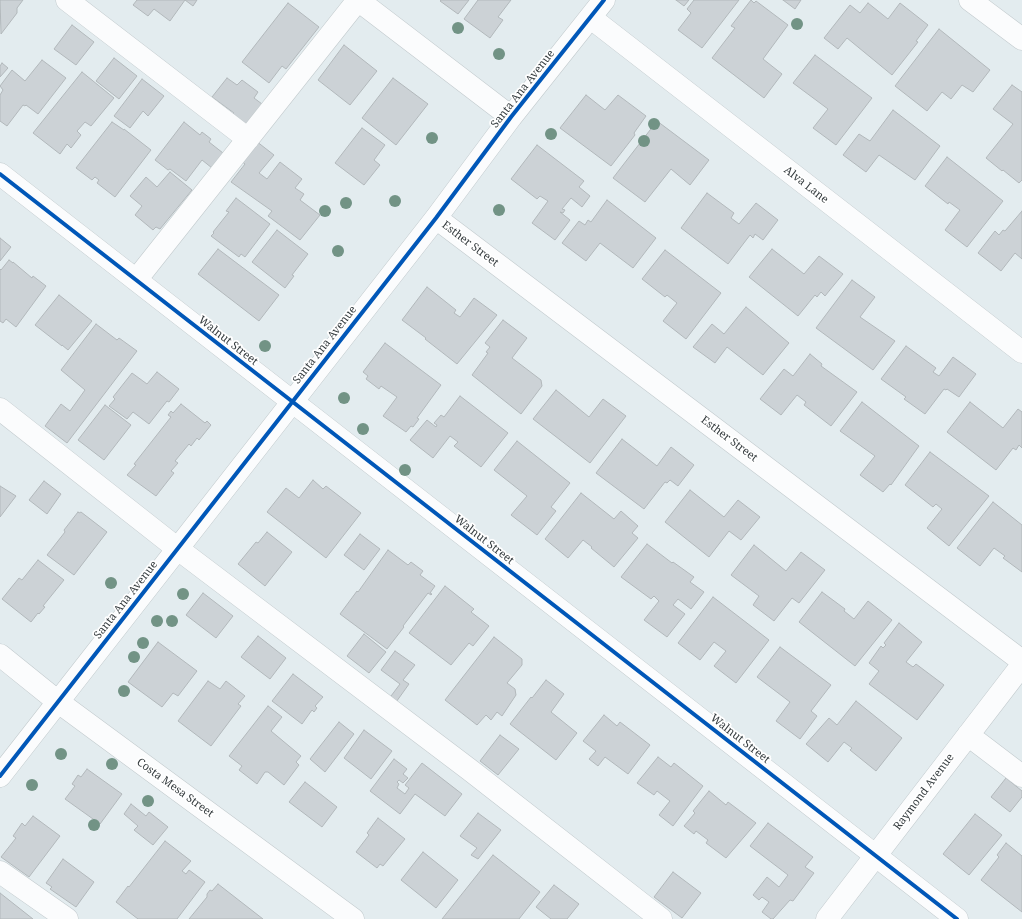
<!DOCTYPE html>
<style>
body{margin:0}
canvas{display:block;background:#e3ecef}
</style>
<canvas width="1022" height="919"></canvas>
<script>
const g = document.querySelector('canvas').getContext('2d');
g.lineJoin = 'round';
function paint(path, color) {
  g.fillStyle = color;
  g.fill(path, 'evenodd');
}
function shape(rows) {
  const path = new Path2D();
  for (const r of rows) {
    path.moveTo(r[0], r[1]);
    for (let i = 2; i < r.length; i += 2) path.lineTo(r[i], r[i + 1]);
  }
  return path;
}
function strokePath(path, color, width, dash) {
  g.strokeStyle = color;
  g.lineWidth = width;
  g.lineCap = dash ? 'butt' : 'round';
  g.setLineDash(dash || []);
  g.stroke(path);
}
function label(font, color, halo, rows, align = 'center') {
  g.font = font + ' "Noto Serif",serif';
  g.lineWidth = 3.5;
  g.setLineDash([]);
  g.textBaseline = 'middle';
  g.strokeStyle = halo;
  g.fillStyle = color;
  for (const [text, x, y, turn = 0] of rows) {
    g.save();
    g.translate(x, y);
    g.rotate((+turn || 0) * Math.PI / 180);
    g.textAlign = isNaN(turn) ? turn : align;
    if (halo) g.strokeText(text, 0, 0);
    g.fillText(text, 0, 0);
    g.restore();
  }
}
const building = shape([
 [0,0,23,0,17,8,17,13,1,34,0,0],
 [137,0,197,0,193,6,185,0,170,21,154,9,148,16,133,5,137,0],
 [441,0,469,0,458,14,440,1,441,0],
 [478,0,511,0,498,17,503,20,490,38,464,19,478,0],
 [676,0,689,0,684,6,676,0],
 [694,0,739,0,702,48,678,30,691,13,687,9,694,0],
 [751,0,754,3,756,1,788,25,763,59,782,74,764,98,712,58,735,28,731,26,751,0],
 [783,0,801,0,795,9,783,0],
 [288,3,319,27,286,69,282,66,269,83,242,62,288,3],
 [868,3,888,19,900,3,928,25,916,41,918,42,892,75,847,38,838,49,824,38,850,5,860,13,868,3],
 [72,25,94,42,76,65,54,49,72,25],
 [939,29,990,70,973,92,962,85,951,99,942,92,927,111,895,86,939,29],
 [344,45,377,71,350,105,318,80,344,45],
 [815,55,872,98,836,145,813,128,828,109,793,83,815,55],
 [114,58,137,76,119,99,96,81,114,58],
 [42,60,66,78,38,114,26,105,25,106,23,105,7,126,0,121,0,95,3,90,0,86,12,70,25,81,42,60],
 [2,63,8,68,0,77,0,66,2,63],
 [82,72,114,98,91,126,85,122,77,131,81,135,71,148,67,144,60,154,33,133,82,72],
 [227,78,237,85,242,80,258,92,254,98,262,104,245,126,231,116,234,113,212,97,227,78],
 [393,78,428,104,396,145,362,118,393,78],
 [142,79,164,96,148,116,143,111,130,128,114,116,142,79],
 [1012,85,1022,92,1022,180,1019,183,1003,170,1002,171,986,158,1013,124,993,109,1012,85],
 [586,95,605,110,618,95,646,116,634,133,635,135,611,166,560,128,586,95],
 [893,110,940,146,915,180,879,155,866,172,843,155,859,134,870,141,893,110],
 [657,121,709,160,690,185,671,169,645,202,613,178,657,121],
 [112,122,124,130,124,129,151,150,115,197,97,183,99,180,95,177,92,180,76,168,112,122],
 [184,122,200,135,202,132,211,139,209,142,223,153,212,168,202,160,186,181,170,169,168,170,155,160,184,122],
 [362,128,385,145,374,160,380,165,364,185,335,163,362,128],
 [256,141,274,155,259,173,267,179,280,162,302,179,295,188,304,194,300,200,320,215,300,240,268,216,272,211,231,182,245,164,241,161,256,141],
 [537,145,584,181,579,187,590,196,582,207,571,198,562,209,565,210,563,213,560,212,570,220,555,240,532,223,548,201,540,196,537,199,511,179,537,145],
 [947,157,1003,201,967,247,945,230,960,210,949,202,948,204,925,186,947,157],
 [170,172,192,190,160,229,156,227,153,230,135,215,142,206,130,196,146,177,157,187,170,172],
 [707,193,734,213,731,218,739,224,756,203,778,220,763,240,755,234,753,238,750,235,728,264,681,228,707,193],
 [236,198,270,224,245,257,241,254,239,257,211,236,214,233,213,232,229,212,226,211,236,198],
 [607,200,656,238,633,268,600,243,586,261,562,243,579,221,585,225,588,220,591,222,607,200],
 [1022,211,1022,259,1015,253,1001,271,978,253,995,231,999,235,1003,230,1005,231,1022,211],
 [277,230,308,254,292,275,294,276,285,288,252,262,277,230],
 [0,238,11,247,0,261,0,238],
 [218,249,279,295,259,321,198,274,218,249],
 [772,249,804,274,819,256,843,274,825,296,821,292,817,297,815,295,798,316,749,277,772,249],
 [665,250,721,293,686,339,663,321,677,303,667,295,665,297,642,279,665,250],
 [9,260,13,263,13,262,32,278,33,276,46,286,16,327,6,319,3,323,0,321,0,269,1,270,9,260],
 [852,280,875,297,860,317,895,341,873,370,816,328,852,280],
 [427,287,456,310,454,313,460,317,474,298,497,315,457,364,425,339,426,338,402,320,427,287],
 [59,295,92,321,68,350,62,345,62,346,35,325,59,295],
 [746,307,789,343,763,375,727,347,715,363,693,347,712,324,724,334,746,307],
 [503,320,527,338,512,358,541,380,542,386,521,414,472,375,488,353,486,352,490,347,485,343,503,320],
 [96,324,117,340,119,338,137,351,67,443,45,426,61,404,70,411,85,390,61,370,96,324],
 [385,343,441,385,417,418,419,419,413,427,411,426,406,432,383,416,397,397,381,386,379,389,366,379,368,376,363,372,385,343],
 [906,346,936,368,933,372,939,376,953,357,976,374,959,397,947,389,946,390,944,389,925,414,904,399,906,397,881,379,906,346],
 [810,354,822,364,821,366,857,392,831,426,804,405,806,402,797,395,781,415,760,399,784,369,793,376,810,354],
 [157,372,179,389,169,402,167,401,149,424,133,412,127,419,109,406,115,399,113,397,132,373,147,384,157,372],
 [556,390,589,417,603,399,626,416,590,463,533,419,556,390],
 [460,396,508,433,481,467,454,446,458,442,450,436,433,458,410,440,427,420,436,427,437,425,434,423,441,415,444,417,460,396],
 [862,402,919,446,891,485,890,484,883,492,860,475,875,456,840,431,862,402],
 [970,402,1003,428,1018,409,1022,412,1022,448,1019,445,1016,450,1013,448,996,470,947,432,970,402],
 [181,404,205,423,207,421,211,425,199,440,197,438,191,446,189,444,175,461,178,463,171,471,174,473,156,496,127,475,136,465,134,464,171,417,168,415,171,411,173,413,181,404],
 [105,405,131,425,104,460,78,440,105,405],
 [622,439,657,466,671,447,694,465,678,486,670,480,667,483,665,482,644,509,596,473,622,439],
 [517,441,570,483,551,507,556,511,537,535,511,515,527,496,494,470,517,441],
 [930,452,989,496,949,546,927,528,942,509,936,504,933,507,905,485,930,452],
 [313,480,323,489,326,486,361,513,326,558,267,512,286,488,299,498,313,480],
 [44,481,61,494,47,514,29,500,44,481],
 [0,486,16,496,0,517,0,486],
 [690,490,724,517,738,500,760,517,741,540,729,531,709,557,665,522,690,490],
 [581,493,614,519,621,511,638,526,632,533,638,538,614,567,591,548,592,547,583,540,568,558,545,539,581,493],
 [993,502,1022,525,1022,572,1003,558,1005,556,994,548,980,566,957,548,993,502],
 [78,512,79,513,81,512,107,532,74,575,47,555,65,532,64,530,78,512],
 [267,532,292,552,265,586,238,564,256,542,258,543,267,532],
 [360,534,380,549,364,570,344,555,360,534],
 [647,544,672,563,673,562,694,577,690,582,704,592,691,609,678,599,673,605,685,614,667,637,644,620,659,601,654,596,651,599,621,577,647,544],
 [754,545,786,571,801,552,825,570,799,603,792,598,774,621,753,605,759,596,731,575,754,545],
 [388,550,408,565,411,562,423,571,420,575,435,586,430,593,432,594,431,595,428,593,403,626,404,627,387,649,340,614,357,591,358,592,388,550],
 [38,560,64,580,43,606,45,607,39,614,38,613,31,622,2,599,19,578,22,580,38,560],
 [445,586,474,609,471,612,489,626,473,646,469,643,451,665,409,633,445,586],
 [822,592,845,609,844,611,854,619,868,601,892,620,855,666,799,622,822,592],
 [203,593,233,616,216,638,186,615,203,593],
 [713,597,769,640,736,683,714,666,726,651,714,642,700,660,678,643,713,597],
 [899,623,922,642,906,662,913,667,916,664,944,685,917,720,869,684,879,671,869,663,881,646,883,648,886,645,884,643,899,623],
 [364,634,386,652,369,673,347,656,364,634],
 [258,636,286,658,270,679,241,657,258,636],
 [494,637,522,659,522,665,507,683,515,689,516,695,502,716,497,712,491,720,486,715,477,725,445,700,494,637],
 [158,642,197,671,178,696,173,693,162,707,128,682,158,642],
 [780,647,831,685,811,711,817,716,800,739,776,721,790,702,757,677,780,647],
 [395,651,415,665,403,680,409,684,394,705,388,700,400,684,381,670,395,651],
 [293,674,323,697,315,706,317,708,314,712,312,710,302,724,272,701,293,674],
 [546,680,564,694,551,712,577,733,556,760,510,724,531,697,532,698,546,680],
 [208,681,220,689,226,681,245,696,238,704,241,706,211,746,178,721,208,681],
 [856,701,902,738,876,771,850,750,852,748,844,742,828,762,806,744,829,718,837,725,856,701],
 [268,706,282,717,271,731,301,756,296,762,299,765,284,785,268,772,265,772,257,784,239,770,242,766,229,756,268,706],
 [604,715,617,726,620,722,650,745,628,774,605,757,598,766,589,759,596,751,583,741,604,715],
 [339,722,354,734,325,772,310,759,339,722],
 [364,730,392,751,371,779,344,758,364,730],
 [500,735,519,749,498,775,480,761,500,735],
 [658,757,671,767,674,763,703,786,673,826,659,815,670,801,657,791,654,795,637,783,658,757],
 [394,759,407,769,403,774,408,778,403,783,399,780,397,782,399,784,397,788,405,794,409,788,405,785,422,763,462,794,445,816,415,794,400,814,370,791,394,759],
 [87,769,122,794,100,824,65,799,75,786,72,784,78,775,81,777,87,769],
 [1006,778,1022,791,1022,797,1010,812,991,797,1006,778],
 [305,782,337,807,322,827,289,802,305,782],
 [709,791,726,805,728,802,756,823,726,858,706,843,708,840,696,831,694,834,684,826,695,813,693,811,709,791],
 [131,804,146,816,149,812,168,827,153,845,134,830,138,826,124,814,131,804],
 [478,813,501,830,478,859,471,855,477,848,460,836,478,813],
 [975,814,1002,835,969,875,943,854,975,814],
 [33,816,60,836,29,877,1,857,16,838,13,836,22,823,25,826,33,816],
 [378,818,405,839,383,866,380,864,377,868,356,852,369,835,367,833,378,818],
 [768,823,813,857,805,867,814,873,793,901,790,900,773,919,771,919,762,912,769,902,762,897,759,900,753,895,767,877,779,887,788,875,750,846,768,823],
 [165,841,191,861,182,871,186,874,189,870,205,882,177,919,138,919,116,902,128,886,129,887,165,841],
 [1006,843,1022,856,1022,912,981,880,999,857,997,855,1006,843],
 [423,852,458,880,436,908,401,880,423,852],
 [493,855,540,892,519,919,442,919,493,855],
 [63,859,94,882,76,907,50,889,52,887,46,883,63,859],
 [673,872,701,893,682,918,654,897,673,872],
 [218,884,263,919,189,919,207,897,207,894,210,890,212,891,218,884],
 [554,885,579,904,567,919,551,919,536,907,554,885],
 [0,893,33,919,0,919,0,893]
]);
paint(building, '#ccd2d6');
strokePath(building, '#b2b8bb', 1);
const minor = shape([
 [67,0,248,139],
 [358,0,511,117],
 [970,0,1022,39],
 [591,18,1022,352],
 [0,174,957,919],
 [436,218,1022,661],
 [136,280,358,0],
 [0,409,178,549,470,770,661,919],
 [0,655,57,701,353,919],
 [968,735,1022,776],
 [0,776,436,218,511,117,604,0],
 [0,872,67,919],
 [827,919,1022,665]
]);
strokePath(minor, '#c2cacd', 23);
strokePath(minor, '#fbfcfd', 22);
strokePath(shape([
 [0,174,957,919],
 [0,776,436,218,511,117,604,0]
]), '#0057b8', 4);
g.fillStyle = '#729385';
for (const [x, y] of [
 [797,24],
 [458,28],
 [499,54],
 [654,124],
 [551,134],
 [432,138],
 [644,141],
 [395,201],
 [346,203],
 [499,210],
 [325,211],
 [338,251],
 [265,346],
 [344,398],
 [363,429],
 [405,470],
 [111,583],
 [183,594],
 [157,621],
 [172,621],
 [143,643],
 [134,657],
 [124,691],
 [61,754],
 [112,764],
 [32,785],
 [148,801],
 [94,825]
]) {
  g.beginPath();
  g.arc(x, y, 6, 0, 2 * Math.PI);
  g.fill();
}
label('11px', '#353c3f', '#fff', [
 ["Santa Ana Avenue",523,89,-52],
 ["Alva Lane",806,185,38],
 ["Esther Street",470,244,37],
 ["Walnut Street",228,341,38],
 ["Santa Ana Avenue",325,345,-52],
 ["Esther Street",729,439,37],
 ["Walnut Street",484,540,38],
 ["Santa Ana Avenue",126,600,-52],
 ["Walnut Street",740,739,38],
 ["Costa Mesa Street",175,788,36],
 ["Raymond Avenue",924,792,-53]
]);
</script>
